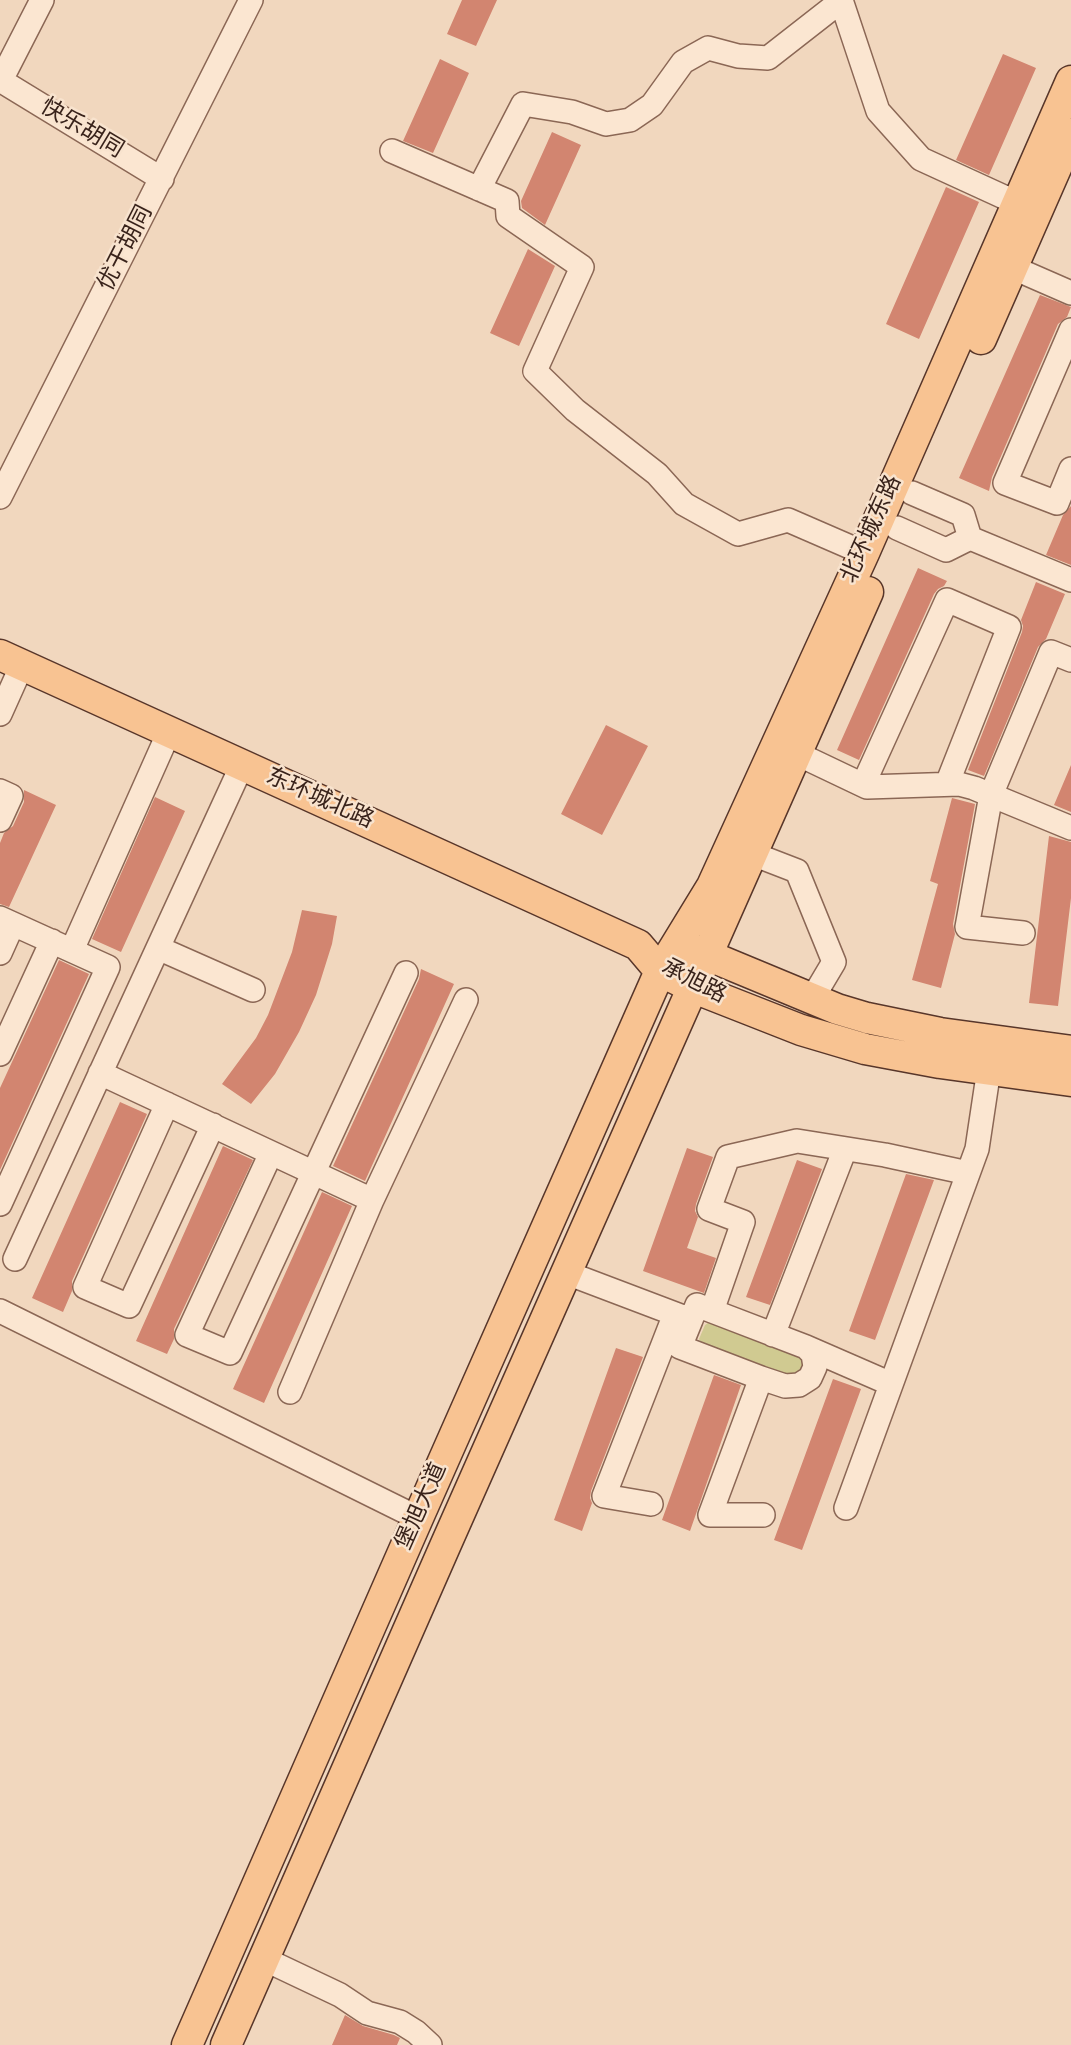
<!DOCTYPE html>
<meta charset="utf-8">
<style>
body{margin:0}
canvas{display:block;background:#f1d7be}
</style>
<canvas width="1071" height="2045"></canvas>
<script>
const g = document.querySelector('canvas').getContext('2d');
g.lineJoin = 'round';
function paint(path, color) {
  g.fillStyle = color;
  g.fill(path, 'evenodd');
}
function shape(rows) {
  const path = new Path2D();
  for (const r of rows) {
    path.moveTo(r[0], r[1]);
    for (let i = 2; i < r.length; i += 2) path.lineTo(r[i], r[i + 1]);
  }
  return path;
}
function strokePath(path, color, width, dash) {
  g.strokeStyle = color;
  g.lineWidth = width;
  g.lineCap = dash ? 'butt' : 'round';
  g.setLineDash(dash || []);
  g.stroke(path);
}
function label(font, color, halo, rows, align = 'center') {
  g.font = font + ' Spectral,"Noto Sans SC",serif';
  g.lineWidth = 5;
  g.setLineDash([]);
  g.textBaseline = 'middle';
  g.strokeStyle = halo;
  g.fillStyle = color;
  for (const [text, x, y, turn = 0] of rows) {
    g.save();
    g.translate(x, y);
    g.rotate((+turn || 0) * Math.PI / 180);
    g.textAlign = isNaN(turn) ? turn : align;
    if (halo) g.strokeText(text, 0, 0);
    g.fillText(text, 0, 0);
    g.restore();
  }
}
paint(shape([
 [711,1321,800,1356,803,1367,800,1373,781,1377,702,1345,699,1339,705,1325]
]), '#d0ca91');
paint(shape([
 [462,0,497,0,476,46,447,34],
 [1003,54,1036,68,989,175,956,160],
 [440,59,469,73,433,153,403,141],
 [552,132,581,145,545,225,522,208,521,201],
 [946,187,979,202,919,339,886,324],
 [528,249,555,266,519,346,490,333],
 [1040,295,1071,307,1067,317,1058,324,992,477,989,491,959,478],
 [1071,506,1071,565,1046,555,1063,515],
 [918,568,947,581,944,586,938,589,934,594,859,760,837,750],
 [1036,582,1065,594,1046,639,1038,647,984,776,968,770,1022,632,1023,626,1021,620],
 [606,725,648,746,602,835,561,814],
 [1071,765,1071,812,1054,805],
 [24,790,56,805,9,907,0,904,0,843,4,833,13,826,24,802],
 [155,797,185,811,121,952,92,939],
 [952,798,975,804,953,924,955,934,941,988,912,980,938,884,930,881],
 [1049,836,1071,842,1071,898,1058,1006,1029,1003],
 [302,910,337,916,332,944,316,995,299,1032,275,1074,251,1104,222,1084,256,1038,268,1015,292,952],
 [59,960,89,974,0,1170,0,1088],
 [421,969,454,984,365,1181,333,1166,419,979],
 [120,1102,147,1114,72,1281,72,1291,63,1312,32,1298],
 [223,1146,253,1160,174,1329,174,1339,167,1354,136,1341],
 [687,1148,713,1157,696,1204,695,1211,698,1217,687,1248,716,1258,704,1293,643,1271],
 [797,1160,822,1169,770,1305,746,1297],
 [906,1174,934,1180,875,1340,849,1331],
 [322,1192,352,1206,264,1403,233,1389],
 [616,1348,643,1357,591,1491,590,1498,592,1503,582,1531,554,1520],
 [714,1375,741,1385,690,1531,662,1520],
 [833,1379,861,1389,802,1550,774,1540],
 [345,2015,363,2026,394,2035,400,2038,397,2045,332,2045]
]), '#d28570');
const minor = shape([
 [841,0,878,111,921,159,1017,203],
 [0,80,162,179],
 [0,82,42,0],
 [392,151,507,201,508,216,582,267,535,371,575,410,657,474,684,504,738,534,788,520,864,553],
 [479,189,523,104,572,112,606,124,630,120,652,105,683,62,708,48,738,56,768,58,841,1],
 [1000,262,1071,293],
 [1071,330,1005,483,1057,503,1071,469],
 [0,497,251,0],
 [897,528,946,550,970,538,963,515,912,493],
 [970,538,1071,580],
 [0,714,22,665],
 [783,747,867,787,959,784,974,788,1071,828],
 [863,785,947,600,1009,627,947,784],
 [0,791,11,796,0,820],
 [753,854,797,871,834,962,812,999],
 [0,918,108,967,0,1204],
 [1023,933,967,927,991,795,1051,652,1071,660],
 [158,948,253,990],
 [72,950,169,732],
 [0,953,13,924],
 [0,1054,52,941],
 [100,1073,372,1200],
 [167,1104,85,1287,129,1306,213,1125],
 [271,1153,187,1335,230,1353,406,973],
 [15,1259,242,765],
 [567,1273,691,1320,697,1305,712,1311,806,1347,813,1354,815,1367,810,1378,799,1385,785,1386,761,1378,680,1347,691,1320],
 [0,1311,418,1518],
 [712,1311,743,1222,709,1209,728,1157,797,1141,885,1155,968,1173],
 [773,1335,845,1149],
 [806,1347,891,1384],
 [761,1378,710,1515,763,1515],
 [290,1392,372,1200,466,1000],
 [651,1504,604,1496,675,1314],
 [846,1508,977,1149,989,1069],
 [264,1959,340,1995,367,2013,400,2022,416,2032,430,2045]
]);
const major = shape([
 [981,339,1071,134],
 [0,655,638,945,660,971,694,988,801,1030,865,1049,940,1063,1071,1081],
 [690,948,837,1009,867,1018,940,1033,1071,1051],
 [187,2045,418,1518,660,971,712,886,864,553,1071,81],
 [226,2045,446,1544,868,592]
]);
strokePath(minor, '#8b6755', 26);
strokePath(major, '#58362a', 33);
strokePath(minor, '#fbe6d1', 23);
strokePath(major, '#f8c392', 30);
label('23px', '#39231b', '#f8e3ce', [
 ["快乐胡同",81,130,31],
 ["优干胡同",127,249,-63],
 ["北环城东路",873,530,-66],
 ["东环城北路",319,800,24],
 ["承旭路",693,983,27],
 ["堡旭大道",423,1507,-66]
]);
</script>
